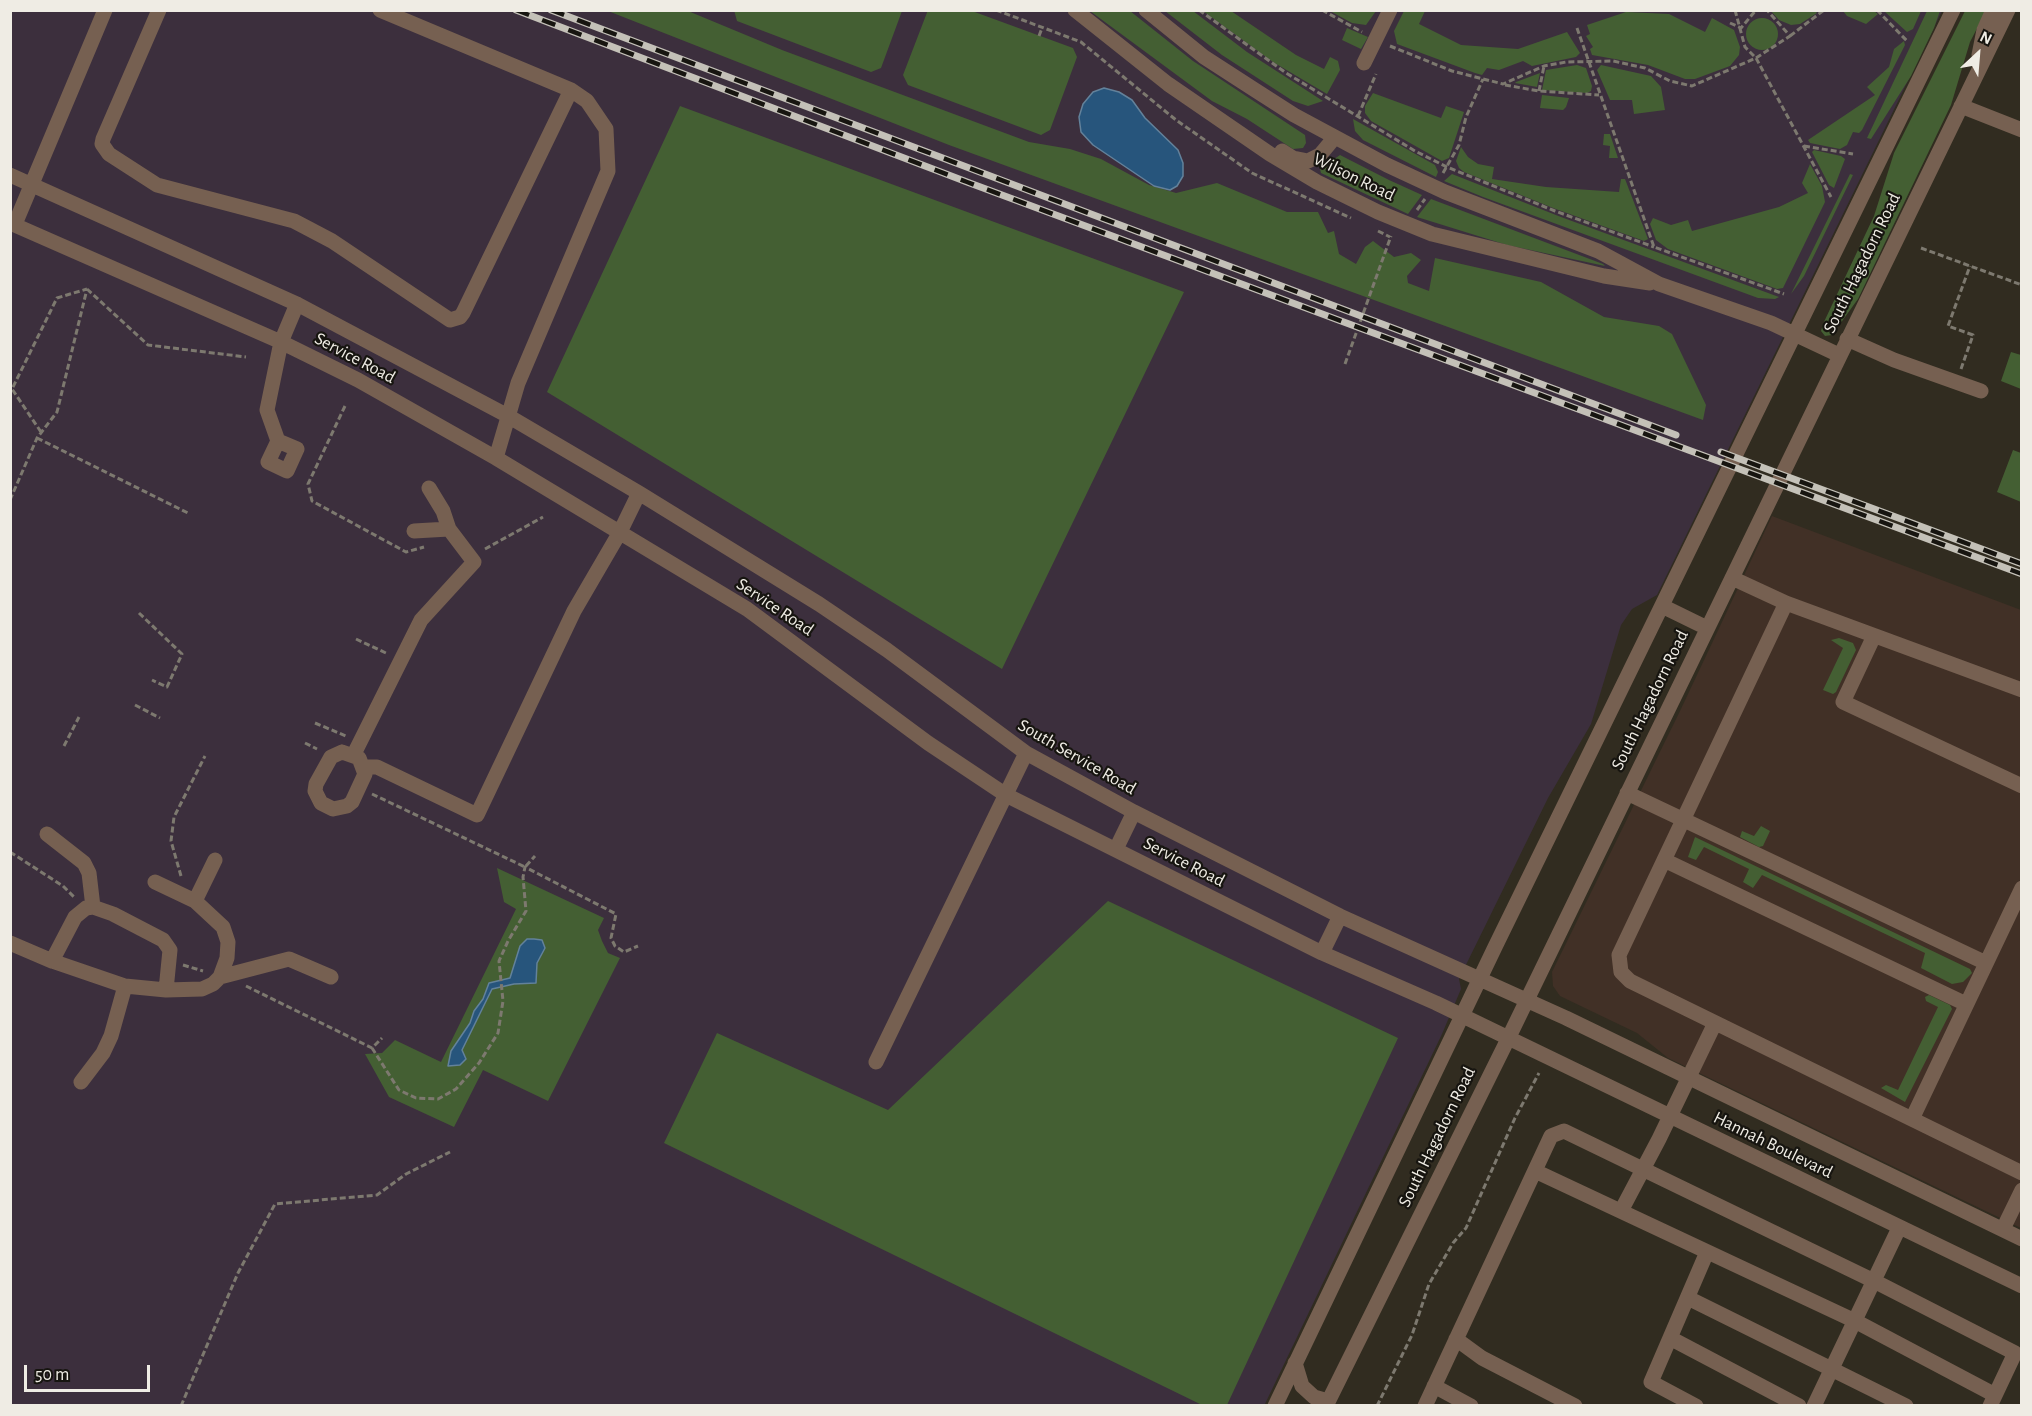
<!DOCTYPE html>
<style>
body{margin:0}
#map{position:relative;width:2032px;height:1416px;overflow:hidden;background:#312c20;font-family:"Alegreya Sans",sans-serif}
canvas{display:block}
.frame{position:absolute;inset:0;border:12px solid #efece4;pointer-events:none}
.north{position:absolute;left:1948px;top:24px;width:60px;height:60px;-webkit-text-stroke:4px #171510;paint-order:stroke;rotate:26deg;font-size:16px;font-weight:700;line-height:24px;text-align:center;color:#efece4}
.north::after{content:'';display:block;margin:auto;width:21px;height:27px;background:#efece4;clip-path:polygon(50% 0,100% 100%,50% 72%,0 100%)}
.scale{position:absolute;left:24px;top:1365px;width:126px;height:27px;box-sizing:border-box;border:3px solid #efece4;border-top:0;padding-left:8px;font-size:18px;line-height:21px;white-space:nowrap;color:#efece4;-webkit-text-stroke:4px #171510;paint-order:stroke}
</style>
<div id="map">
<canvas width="2032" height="1416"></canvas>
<div class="frame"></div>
<div class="north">N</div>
<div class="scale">50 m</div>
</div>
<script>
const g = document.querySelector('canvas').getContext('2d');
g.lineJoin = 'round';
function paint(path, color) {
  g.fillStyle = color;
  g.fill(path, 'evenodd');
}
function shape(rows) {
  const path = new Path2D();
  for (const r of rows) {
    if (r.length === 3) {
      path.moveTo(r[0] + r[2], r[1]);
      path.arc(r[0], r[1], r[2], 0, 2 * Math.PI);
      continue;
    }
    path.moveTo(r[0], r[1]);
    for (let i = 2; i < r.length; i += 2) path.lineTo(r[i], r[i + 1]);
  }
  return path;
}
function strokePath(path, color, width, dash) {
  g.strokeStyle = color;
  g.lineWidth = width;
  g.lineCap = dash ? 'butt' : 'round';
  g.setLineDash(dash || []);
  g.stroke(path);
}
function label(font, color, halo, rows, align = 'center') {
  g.font = font + ' "Alegreya Sans",sans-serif';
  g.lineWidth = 4.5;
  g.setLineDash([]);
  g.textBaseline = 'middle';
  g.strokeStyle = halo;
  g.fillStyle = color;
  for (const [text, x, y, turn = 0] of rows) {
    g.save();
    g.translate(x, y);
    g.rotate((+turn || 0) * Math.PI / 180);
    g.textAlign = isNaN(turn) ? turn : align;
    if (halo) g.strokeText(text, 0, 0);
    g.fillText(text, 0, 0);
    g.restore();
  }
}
paint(shape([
 [1772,516,2021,610,2021,1228,1668,1058,1637,1033,1560,996,1553,986,1552,972,1680,711]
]), '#413026');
paint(shape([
 [10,11,1942,11,1657,595,1632,609,1621,625,1591,724,1548,798,1459,979,1461,989,1442,1034,1264,1406,11,1405]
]), '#3c2f3d');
paint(shape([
 [734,10,902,10,902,11,881,68,871,72,737,21],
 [928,10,972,11,1073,48,1077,57,1050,130,1041,135,908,85,903,75],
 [608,11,688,11,782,50,1029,142,1070,149,1101,159,1149,185,1176,193,1217,183,1287,212,1318,212,1328,233,1334,231,1339,254,1356,264,1365,247,1373,241,1394,257,1411,253,1421,260,1407,276,1408,283,1429,291,1435,258,1541,282,1604,317,1659,326,1672,334,1706,405,1703,420,949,145],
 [1090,11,1130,11,1193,61,1305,135,1306,143,1303,148,1293,149,1247,119,1212,101],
 [1165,11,1193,11,1247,52,1323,101,1308,106,1293,101,1222,55],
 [1203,11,1231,11,1296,55,1324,69,1330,57,1338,61,1340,70,1327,94,1273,62],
 [1330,11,1376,11,1366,25,1352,23],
 [1404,11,1425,11,1419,24,1461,45,1518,49,1567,32,1580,53,1576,57,1532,66,1523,61,1499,70,1487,68,1482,75,1475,73,1397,44,1394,31],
 [1771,11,1815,11,1817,13,1800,24,1791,25,1779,20],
 [1843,11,1874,11,1878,14,1866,24,1847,16],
 [1884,11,1921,11,1913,29,1907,32],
 [1927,11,1940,11,1934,28,1911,76,1871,139,1867,138],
 [1965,11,1986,11,1970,42,1951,105,1858,299,1832,335,1825,336,1821,331,1823,324,1874,216,1894,153],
 [1626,12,1669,14,1705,32,1712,18,1734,30,1740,47,1739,55,1730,66,1695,79,1685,79,1648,65,1592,55,1590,49,1593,47,1586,36,1590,34,1587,25],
 [1762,34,16],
 [1347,28,1368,37,1361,49,1342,40],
 [1904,41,1905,45,1862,130,1859,133,1853,132,1847,145,1840,149,1810,143,1808,140,1875,95,1867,87,1889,67,1894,49],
 [1577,65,1586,68,1592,86,1591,91,1587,93,1542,90,1546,70],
 [1601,65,1651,76,1661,87,1665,110,1634,114,1632,100,1610,100,1597,70],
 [1540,73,1537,87,1515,83,1516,82],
 [1373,93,1441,118,1446,106,1464,112,1449,158,1442,161,1371,121,1365,113,1365,106],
 [1542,95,1569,98,1566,107,1563,110,1540,108],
 [680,106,1184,292,1002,669,547,392],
 [1353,119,1435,165,1438,172,1436,177,1363,140,1355,131],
 [1604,134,1610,134,1618,158,1609,158,1610,146,1603,145],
 [1461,147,1468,157,1478,164,1494,167,1492,179,1546,187,1619,192,1621,179,1625,179,1648,239,1644,241,1553,208,1464,172,1459,168,1456,161],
 [1814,150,1841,156,1845,159,1834,188,1829,185,1812,152],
 [1340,155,1389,180,1422,195,1408,214,1321,173,1320,169],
 [1810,164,1822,186,1825,202,1783,288,1777,289,1668,249,1656,240,1650,224,1653,218,1671,225,1688,220,1692,231,1779,207,1808,193,1802,183],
 [1452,174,1561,217,1779,297,1775,299,1758,298,1483,197,1444,181],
 [1850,174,1853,175,1804,276,1791,294],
 [1431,199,1603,264,1605,266,1507,245,1417,217],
 [2011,352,2021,355,2021,389,2001,381],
 [2013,450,2021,453,2021,502,1997,492],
 [1839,638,1853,643,1856,650,1836,692,1833,694,1823,690,1843,648,1831,640],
 [1761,826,1770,831,1763,846,1759,847,1740,837,1742,831,1754,836],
 [1695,837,1970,969,1972,973,1963,982,1952,984,1921,968,1925,953,1762,875,1753,888,1743,882,1749,869,1704,847,1696,860,1688,857],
 [497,868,604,918,598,930,602,941,608,953,620,958,548,1101,483,1070,454,1127,389,1097,365,1054,382,1053,395,1040,441,1062,516,909,504,902],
 [1108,901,1398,1038,1227,1405,1202,1405,664,1143,717,1033,888,1110],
 [1929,995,1950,1005,1952,1009,1905,1102,1881,1088,1886,1085,1898,1090,1938,1007,1926,1001,1925,997]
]), '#445f33');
const water = shape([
 [1104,88,1119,92,1132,100,1145,118,1178,150,1183,163,1183,176,1177,186,1170,190,1154,186,1093,145,1081,132,1079,117,1083,104,1093,92,1104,88],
 [534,939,542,940,545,948,537,963,536,983,514,984,492,989,462,1050,466,1059,460,1065,448,1066,451,1051,470,1023,474,1011,483,999,489,983,510,978,520,946,527,939,534,939]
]);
paint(water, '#27557c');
strokePath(water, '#63829b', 1.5);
strokePath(shape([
 [996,10,1081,42,1176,120,1252,173,1351,218],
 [1199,10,1286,73,1415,151,1447,167,1555,211,1654,247],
 [1322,10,1362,32],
 [1735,10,1745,47,1756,58,1831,197],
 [1877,10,1908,42],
 [973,11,973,10],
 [1730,23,1741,28,1756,10],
 [1577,28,1654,247,1784,294],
 [1039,36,1042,28],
 [1790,36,1824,10],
 [1390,46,1452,71,1503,84,1544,66,1566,62,1613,61,1645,68,1670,81,1692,86,1756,58,1790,36,1767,10],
 [1505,85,1539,91,1599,95],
 [1539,91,1544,66],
 [1358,116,1376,74],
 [1804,146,1853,154],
 [1443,173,1459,145,1466,117,1483,79],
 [1417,210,1425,199],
 [1378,231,1390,237],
 [1921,248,2022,285],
 [87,289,148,345,246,357],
 [1345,364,1391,236],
 [1961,369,1973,335,1948,326,1970,266],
 [345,406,308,484,312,501,406,552,424,547],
 [41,432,12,389,57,298,87,289],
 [37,438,188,513],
 [10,500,37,438,57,412,87,289],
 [485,549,543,517],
 [139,613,182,654,167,687,152,680],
 [356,639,388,654],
 [135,705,160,718],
 [315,723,346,736],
 [305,743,317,749],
 [64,746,79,717],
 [372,794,525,867,535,856],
 [10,852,63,886,75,898],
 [181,876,171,841,174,817,205,756],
 [183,965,203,971],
 [246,986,372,1048,382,1038],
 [372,1048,399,1090,416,1098,438,1099,456,1089,479,1063,498,1033,503,1001,499,961,508,941,526,911,523,877,525,867,616,914,611,938,615,946,624,952,638,946],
 [181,1406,238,1273,275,1204,377,1195,406,1174,450,1152],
 [1377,1406,1412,1335,1429,1284,1453,1243,1466,1228,1515,1118,1539,1073]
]), '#7d796f', 3, [6, 3]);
strokePath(shape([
 [159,10,103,139,102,144,109,154,157,185,294,221,332,241,450,320,460,317,463,313,571,90],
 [380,10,571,90,587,101,606,129,608,171,518,383,496,458],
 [1075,10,1168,84,1270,154,1317,182,1378,212,1432,234,1604,276,1650,283],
 [1146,10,1204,57,1255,90,1294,115,1387,165,1445,192,1598,251,1659,284,1771,323,1839,355],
 [1979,55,1984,30,1993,10],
 [1364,63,1390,10],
 [1961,106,2022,130],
 [1282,151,1293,158,1308,161,1320,155,1335,137],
 [10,175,297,304,508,416,639,493,819,604,887,650,1026,753,1134,812,1340,916,1566,1018,2022,1239],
 [10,223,281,342,358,380,496,458,747,609,928,743,1006,795,1322,953,1436,1003,2022,1286],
 [15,224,105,10],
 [1847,339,1894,360,1981,391],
 [278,441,297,449,287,471,268,462,278,441,267,410,281,342,297,304],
 [414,531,449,529],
 [1732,578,1786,603,2022,690],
 [1786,603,1619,955,1621,972,1630,981,2022,1173],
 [1662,606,1707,628],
 [1874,636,1843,702,2022,786],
 [342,752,359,758,365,774,352,802,347,806,333,809,321,803,315,791,316,784,331,757,342,752],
 [354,754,421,620,474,562,449,529,443,511,429,488],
 [364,767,377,767,477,815,574,611,620,532,639,493],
 [1627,793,1986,963],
 [47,834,84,863,89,873,93,907],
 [1116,849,1134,812],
 [1664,860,1966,1004],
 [155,882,195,901,223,927,228,942,227,958,220,977,213,984,202,989,166,990],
 [195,901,215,860],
 [10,943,52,961,125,986,166,990,170,950,163,940,113,914,93,907,86,908,75,917,52,961],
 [1322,953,1340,916],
 [220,977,289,959,331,977],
 [876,1062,1026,753],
 [81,1082,103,1053,111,1036,125,986],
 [1912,1119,2022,888],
 [1535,1171,1855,1321,1995,1395],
 [1621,1211,1659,1139,1715,1023],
 [2003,1229,2022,1190],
 [1688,1298,1906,1406],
 [1670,1338,1799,1406],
 [1456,1339,1482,1358,1575,1406],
 [1295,1363,1302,1386,1314,1397,1328,1401],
 [1434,1386,1471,1406],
 [1275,1406,1495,947,1953,10],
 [1326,1406,1508,1039,2008,10],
 [1425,1406,1551,1136,1564,1131,1874,1281,2015,1353,1990,1406],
 [1696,1406,1651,1382,1707,1252],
 [1814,1406,1899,1228]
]), '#766051', 15);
const rail = shape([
 [516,10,967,182,2022,574],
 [551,10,1676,435],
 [1721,452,2022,564]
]);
strokePath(rail, '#c4c1b8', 7);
strokePath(rail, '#171510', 4.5, [14]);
label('18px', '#efece4', '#171510', [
 ["Wilson Road",1354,177,26],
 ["South Hagadorn Road",1862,263,-64],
 ["Service Road",355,358,28],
 ["Service Road",775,607,34],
 ["South Hagadorn Road",1650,700,-64],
 ["South Service Road",1077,757,30],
 ["Service Road",1184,862,27],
 ["South Hagadorn Road",1437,1137,-64],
 ["Hannah Boulevard",1773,1145,26]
]);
</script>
